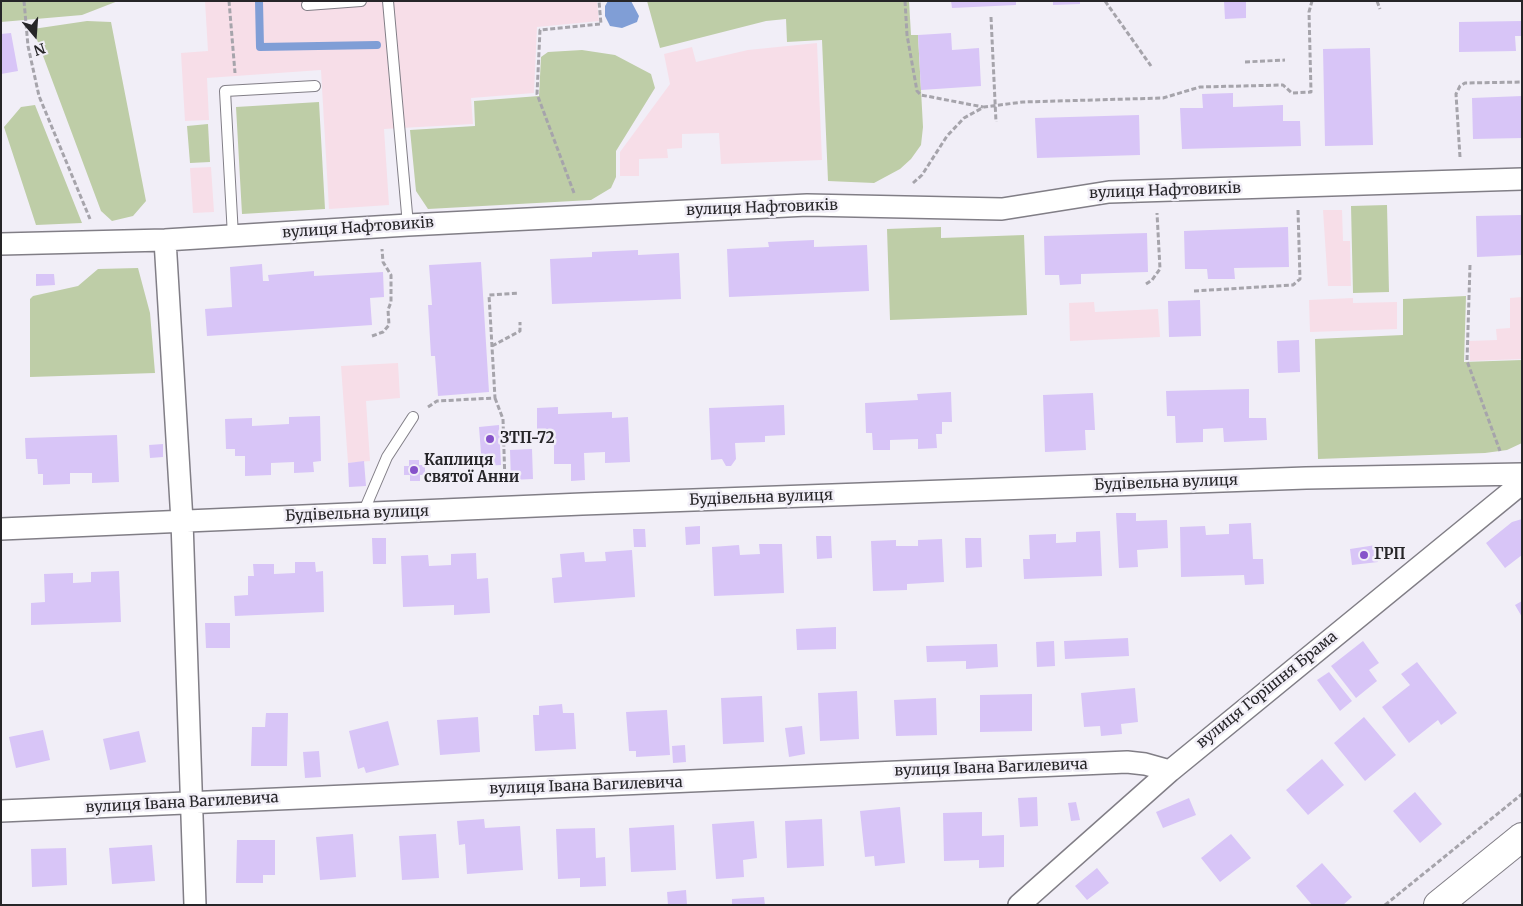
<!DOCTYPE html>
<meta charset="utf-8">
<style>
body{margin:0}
#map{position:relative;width:1523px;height:906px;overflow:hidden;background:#f1eef7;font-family:Merriweather,serif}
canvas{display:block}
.frame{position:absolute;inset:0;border:2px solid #262528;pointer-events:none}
.north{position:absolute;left:10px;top:10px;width:50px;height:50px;-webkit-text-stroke:4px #f1eef7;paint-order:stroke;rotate:162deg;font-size:14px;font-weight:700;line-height:20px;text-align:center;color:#262528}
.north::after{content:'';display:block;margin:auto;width:18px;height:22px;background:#262528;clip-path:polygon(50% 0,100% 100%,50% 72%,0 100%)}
</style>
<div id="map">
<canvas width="1523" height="906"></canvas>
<div class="frame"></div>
<div class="north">N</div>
</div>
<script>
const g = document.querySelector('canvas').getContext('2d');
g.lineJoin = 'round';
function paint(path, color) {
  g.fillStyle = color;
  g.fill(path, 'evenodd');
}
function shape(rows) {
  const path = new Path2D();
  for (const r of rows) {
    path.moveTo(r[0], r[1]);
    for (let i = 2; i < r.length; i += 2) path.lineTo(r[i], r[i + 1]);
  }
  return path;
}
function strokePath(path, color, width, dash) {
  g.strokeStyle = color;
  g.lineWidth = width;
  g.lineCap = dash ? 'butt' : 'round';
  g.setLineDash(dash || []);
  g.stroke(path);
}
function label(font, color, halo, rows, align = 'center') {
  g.font = font + ' Merriweather,serif';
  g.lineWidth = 5;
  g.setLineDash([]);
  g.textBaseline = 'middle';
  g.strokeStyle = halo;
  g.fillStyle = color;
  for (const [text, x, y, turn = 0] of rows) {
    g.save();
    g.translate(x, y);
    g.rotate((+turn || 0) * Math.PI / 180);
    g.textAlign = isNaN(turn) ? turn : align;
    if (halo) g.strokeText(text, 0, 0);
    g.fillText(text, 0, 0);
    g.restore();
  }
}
paint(shape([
 [205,1,597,1,599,21,537,27,534,93,471,98,473,124,384,129,389,205,329,209,321,70,207,78,209,120,185,121,181,53,208,51],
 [817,43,822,160,721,164,719,133,682,134,682,148,667,149,668,158,639,159,639,176,620,176,620,152,670,84,664,54,692,47,696,62,748,50],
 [211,167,214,212,193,213,190,168],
 [1323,210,1342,210,1343,241,1350,241,1351,286,1328,286],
 [1522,297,1522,359,1470,361,1469,341,1497,340,1496,329,1510,328,1510,298],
 [1353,298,1353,303,1397,302,1397,329,1310,332,1309,300],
 [1094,302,1095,312,1158,309,1160,337,1070,341,1069,303],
 [398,363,400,398,366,401,370,461,348,463,341,366]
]), '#f7dee8');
paint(shape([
 [1,1,118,1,82,15,1,22],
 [647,1,909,1,911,35,918,35,923,127,921,145,911,159,900,169,874,183,828,181,822,40,787,42,786,19,766,21,660,48],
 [87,21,111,22,146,201,133,216,112,221,101,211,33,29],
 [582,50,615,55,651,74,655,88,616,151,616,177,611,188,591,200,428,209,416,191,410,130,475,126,474,101,539,96,541,57,548,52],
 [319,102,325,209,242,214,236,107],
 [35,105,82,223,36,225,4,127,21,107],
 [208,124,210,162,190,163,187,126],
 [1387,205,1389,292,1353,293,1351,206],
 [941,227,941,238,1024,235,1027,315,890,320,887,229],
 [138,268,150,313,155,373,30,377,30,299,33,296,78,286,98,269],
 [1466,296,1464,362,1522,360,1522,443,1507,450,1485,453,1318,459,1315,339,1403,335,1403,299]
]), '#becda7');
paint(shape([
 [608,1,631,1,639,16,637,22,622,28,610,26,605,16,605,6]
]), '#809ed6');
strokePath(shape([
 [259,1,260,47,377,45]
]), '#809ed6', 8);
paint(shape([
 [951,1,1016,1,1016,5,952,8],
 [1053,1,1080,1,1080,4,1053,5],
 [1224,1,1246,1,1246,18,1225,19],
 [1522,21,1522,36,1515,36,1516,51,1459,52,1459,22],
 [11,33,18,71,1,74,1,34],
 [951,33,952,50,979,48,981,86,921,90,918,35],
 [1370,48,1373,145,1325,146,1323,49],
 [1233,93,1233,107,1283,105,1283,121,1300,121,1301,146,1182,149,1180,108,1203,108,1202,94],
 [1522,96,1522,138,1473,139,1472,98],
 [1139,115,1140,155,1037,158,1035,118],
 [1522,215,1522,255,1477,257,1476,216],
 [1288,227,1289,267,1234,268,1235,279,1208,279,1207,269,1185,269,1184,231],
 [1147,233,1148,272,1081,274,1081,284,1060,285,1059,275,1045,275,1044,236],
 [814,240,814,247,867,245,869,291,729,297,727,249,769,247,768,242],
 [638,250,638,255,679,253,681,299,552,304,550,259,592,257,592,252],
 [481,262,489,392,438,396,435,356,431,356,428,305,432,305,429,265],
 [262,264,263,281,269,281,268,275,314,271,314,276,383,272,384,297,370,298,372,325,207,336,205,309,232,307,230,267],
 [36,274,54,274,55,285,36,286],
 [1200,300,1201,336,1169,337,1168,301],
 [1299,340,1300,372,1278,373,1277,341],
 [1249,389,1249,418,1266,418,1267,440,1224,442,1223,428,1203,429,1203,442,1176,443,1175,416,1167,416,1166,391],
 [951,392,952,422,942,422,942,434,936,434,937,448,918,449,918,439,890,440,890,450,873,450,872,433,866,433,865,403,918,400,917,394],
 [1093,393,1095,430,1085,430,1086,450,1045,452,1043,395],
 [784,405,785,435,765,436,765,442,735,443,736,459,731,466,726,466,722,459,711,460,709,408],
 [558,407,558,414,612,412,612,418,628,417,630,462,605,463,605,452,584,453,585,480,571,481,571,464,554,464,554,441,537,442,537,408],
 [320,416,321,461,313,462,314,472,294,473,294,462,271,463,271,475,245,476,245,456,235,456,235,449,226,449,225,419,252,418,252,426,289,424,289,417],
 [499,425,501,465,482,466,479,427],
 [117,435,119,482,92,483,92,473,70,473,70,484,43,485,43,474,38,474,37,459,26,459,25,438],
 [163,444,163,457,150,458,149,445],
 [532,449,533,479,511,480,510,450],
 [409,460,419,460,419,465,425,465,425,475,420,475,420,481,410,481,410,475,404,475,404,466,409,466],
 [364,461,366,486,349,487,348,463],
 [1116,513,1136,513,1136,521,1167,520,1168,548,1137,550,1138,567,1119,568],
 [1522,519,1522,555,1505,568,1486,543,1512,522],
 [1251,523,1253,559,1263,559,1264,584,1245,585,1244,575,1181,577,1180,527,1205,526,1206,535,1229,534,1229,524],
 [700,526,700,544,686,545,685,527],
 [633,529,645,529,646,547,634,547],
 [1100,531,1102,576,1024,579,1023,559,1030,559,1029,535,1056,534,1056,543,1076,542,1076,532],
 [816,536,831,536,832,558,817,559],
 [372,538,386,538,386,564,373,564],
 [965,538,981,538,982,567,966,568],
 [942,539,944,582,907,584,907,590,873,591,871,541,896,540,896,546,918,546,918,540],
 [759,544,782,544,784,593,714,596,712,547,739,545,740,555,760,554],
 [1376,545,1378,562,1352,565,1350,549],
 [632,550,635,597,554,603,552,578,562,577,560,554,584,552,585,562,606,561,605,552],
 [476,553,477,579,488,578,490,613,454,615,454,605,403,607,401,556,428,555,429,566,451,565,451,554],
 [295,562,315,562,316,572,323,571,324,612,235,616,234,596,248,595,248,576,254,576,253,564,274,564,274,574,295,573],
 [119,571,121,622,31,625,31,603,45,602,44,574,73,573,73,583,91,582,91,572],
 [1522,601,1522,617,1515,605],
 [205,623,230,623,230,648,206,648],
 [836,627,836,649,797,650,796,629],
 [1128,638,1129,656,1065,659,1064,641],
 [1054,641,1055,666,1037,667,1036,642],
 [1363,641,1379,663,1369,670,1377,681,1356,698,1331,666],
 [997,644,998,667,966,669,966,661,927,662,926,646],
 [1417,662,1457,713,1441,725,1438,720,1409,743,1382,707,1410,685,1401,674],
 [1329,672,1352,701,1340,711,1317,680],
 [1135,688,1138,722,1121,724,1122,734,1101,736,1100,726,1084,727,1081,693],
 [857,691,859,739,820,741,818,693],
 [1032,694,1032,731,980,732,980,695],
 [762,696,764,742,723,744,721,698],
 [936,698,937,735,896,736,894,700],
 [562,704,563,713,574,713,576,749,535,751,533,715,539,715,539,706],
 [667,710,670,755,636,757,636,751,629,751,626,712],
 [266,713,288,713,287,766,251,766,252,727,265,727],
 [478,717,480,752,440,755,437,720],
 [1364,717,1396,755,1365,781,1334,743],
 [388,721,399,765,366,773,364,767,358,769,349,731],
 [802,726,805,754,789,757,785,728],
 [43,730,50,760,16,768,9,737],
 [139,731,146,762,110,770,103,739],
 [685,745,686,762,673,763,672,746],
 [319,751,321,777,305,778,303,752],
 [1322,759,1344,785,1308,815,1286,790],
 [1415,792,1442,824,1420,843,1393,811],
 [1037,797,1038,826,1020,827,1018,798],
 [1189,798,1196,815,1163,828,1156,812],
 [1076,802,1080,820,1071,821,1068,803],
 [900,807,905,863,875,866,874,856,865,857,860,811],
 [982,812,982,836,1004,835,1004,867,979,868,979,860,944,861,943,813],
 [484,819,485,828,520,826,523,870,467,874,465,844,459,845,457,821],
 [822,819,824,866,787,868,785,821],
 [754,821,757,858,743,860,744,877,716,879,712,824],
 [674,825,676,870,631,872,629,828],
 [595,828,596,858,605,857,606,886,580,887,580,878,558,879,556,829],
 [353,834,356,877,320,880,316,837],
 [436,834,439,878,402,880,399,836],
 [1231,834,1251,858,1220,882,1201,858],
 [237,840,275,840,275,875,263,875,263,883,236,883],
 [152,845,155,881,112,884,109,848],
 [66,848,67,885,32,887,31,849],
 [1322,863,1352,897,1343,905,1312,905,1296,886],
 [1097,868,1109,883,1087,900,1075,886],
 [686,890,687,905,668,905,667,892],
 [764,897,765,905,732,905,732,899]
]), '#d8c5f7');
const lane = shape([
 [388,1,408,225],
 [307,5,361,1],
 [233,236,225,91,315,86],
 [363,513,387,457,413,417]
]);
const street = shape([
 [165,240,182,521,195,905],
 [1,244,165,240,408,225,807,205,1002,209,1109,192,1522,179],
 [1,529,582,504,1306,478,1522,474],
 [1,811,1127,762,1145,764,1170,771],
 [1019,905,1170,771,1522,483]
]);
const secondary = shape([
 [1438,905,1522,837]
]);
strokePath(lane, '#817e86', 12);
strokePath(street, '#817e86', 24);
strokePath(secondary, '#817e86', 30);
strokePath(shape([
 [24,1,28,46,39,96,90,219],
 [229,1,235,73],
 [905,1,907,35,917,91,921,95,983,107],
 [1105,1,1151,66],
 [1377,1,1380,9],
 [991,17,996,122],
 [1245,62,1285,60],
 [1460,157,1456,94,1460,86,1465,83,1522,82],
 [913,183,922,175,947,136,964,118,984,107,1023,102,1163,98,1200,87,1283,85,1292,93,1311,92,1309,12,1312,1],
 [574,193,537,94,540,30,601,24,599,1],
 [1470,265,1467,361,1500,451],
 [1146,284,1152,280,1160,269,1157,213],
 [1194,291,1293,285,1300,279,1298,210],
 [372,336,383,332,389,325,388,310,391,302,391,275,383,262,382,249],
 [492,346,520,331,520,322],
 [495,398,503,419,505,483],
 [428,407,437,401,495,398,489,295,519,293],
 [1385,905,1522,794]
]), '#a6a4ab', 3, [5, 2.5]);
strokePath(lane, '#fff', 10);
strokePath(street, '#fff', 21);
strokePath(secondary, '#fff', 28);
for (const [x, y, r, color] of [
 [490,439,5,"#8652ca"],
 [414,470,5,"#8652ca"],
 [1364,555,5,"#8652ca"]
]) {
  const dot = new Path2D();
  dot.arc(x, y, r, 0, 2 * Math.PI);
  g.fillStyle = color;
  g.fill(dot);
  strokePath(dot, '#f1eef7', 2);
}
label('15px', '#262528', '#f1eef7', [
 ["вулиця Нафтовиків",1165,191,-2],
 ["вулиця Нафтовиків",762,208,-2],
 ["вулиця Нафтовиків",358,228,-4],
 ["Будівельна вулиця",1166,483,-2],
 ["Будівельна вулиця",761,498,-2],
 ["Будівельна вулиця",357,514,-2],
 ["вулиця Горішня Брама",1267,690,-39],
 ["вулиця Івана Вагилевича",991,768,-2],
 ["вулиця Івана Вагилевича",586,786,-2],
 ["вулиця Івана Вагилевича",182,803,-3]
]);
label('bold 15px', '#262528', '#f1eef7', [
 ["ЗТП-72",500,439],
 ["Каплиця",424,461],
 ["святої Анни",424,478],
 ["ГРП",1374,555]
], 'left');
</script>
